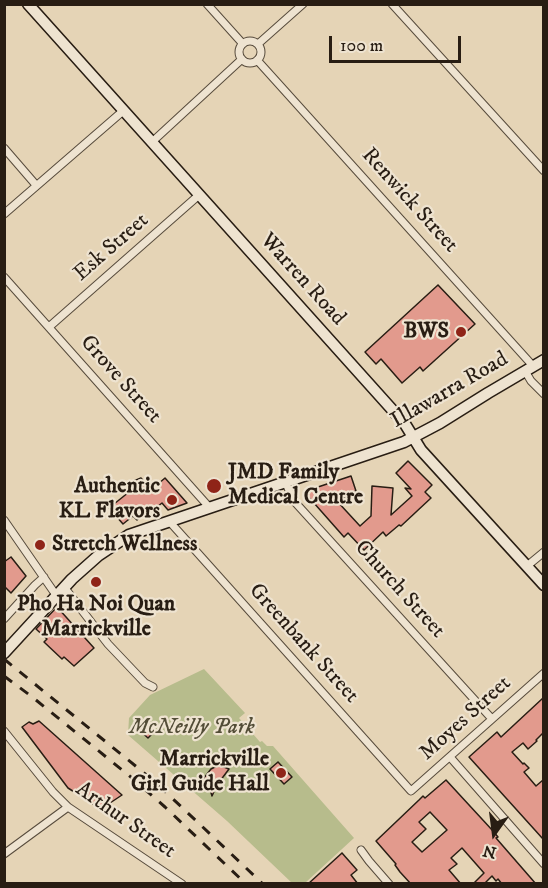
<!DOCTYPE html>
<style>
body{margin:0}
#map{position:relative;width:548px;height:888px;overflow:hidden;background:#e5d4b6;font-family:"IM FELL DW Pica",serif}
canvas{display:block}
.frame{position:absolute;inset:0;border:6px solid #281d13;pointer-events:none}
.north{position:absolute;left:464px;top:804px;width:60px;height:60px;-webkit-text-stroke:4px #eee3d0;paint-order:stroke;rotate:194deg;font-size:16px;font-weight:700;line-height:24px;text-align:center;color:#281d13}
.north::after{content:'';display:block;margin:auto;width:21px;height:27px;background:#281d13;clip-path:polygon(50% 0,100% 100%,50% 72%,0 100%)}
.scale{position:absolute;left:329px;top:36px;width:132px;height:27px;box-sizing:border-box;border:3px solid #281d13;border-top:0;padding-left:8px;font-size:18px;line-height:21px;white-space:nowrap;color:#281d13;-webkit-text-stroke:4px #eee3d0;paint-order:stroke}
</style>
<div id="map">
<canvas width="548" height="888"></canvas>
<div class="frame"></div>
<div class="north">N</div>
<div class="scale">100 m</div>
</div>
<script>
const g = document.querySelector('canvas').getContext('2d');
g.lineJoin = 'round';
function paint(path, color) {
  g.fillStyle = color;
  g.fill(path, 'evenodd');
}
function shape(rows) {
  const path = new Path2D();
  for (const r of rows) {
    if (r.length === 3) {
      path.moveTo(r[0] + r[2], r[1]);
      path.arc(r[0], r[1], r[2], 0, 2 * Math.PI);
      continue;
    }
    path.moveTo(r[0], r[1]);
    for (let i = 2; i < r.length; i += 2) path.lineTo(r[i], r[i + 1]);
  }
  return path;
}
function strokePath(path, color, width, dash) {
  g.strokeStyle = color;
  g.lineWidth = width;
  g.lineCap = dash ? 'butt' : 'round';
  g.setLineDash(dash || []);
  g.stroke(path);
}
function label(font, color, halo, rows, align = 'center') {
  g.font = font + ' "IM FELL DW Pica",serif';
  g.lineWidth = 4.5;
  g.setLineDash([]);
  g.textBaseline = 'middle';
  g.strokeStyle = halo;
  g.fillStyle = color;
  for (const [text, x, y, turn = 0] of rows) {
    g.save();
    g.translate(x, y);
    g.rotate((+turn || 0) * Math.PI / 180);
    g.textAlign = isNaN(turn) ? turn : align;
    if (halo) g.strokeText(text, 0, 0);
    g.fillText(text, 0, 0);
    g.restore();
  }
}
paint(shape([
 [204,669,245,713,239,718,260,742,262,741,267,746,273,746,354,838,305,883,292,883,227,821,128,735,129,718,150,695]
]), '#b7bc8c');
const building = shape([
 [438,285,475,324,423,371,420,367,402,383,381,359,376,364,365,352,438,285],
 [408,461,432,485,425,492,431,498,401,526,399,525,386,536,383,532,364,550,348,533,344,537,306,494,309,490,351,476,356,491,353,492,354,495,336,500,360,526,371,516,372,486,393,488,391,515,412,496,405,488,411,489,396,473,408,461],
 [141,478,151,490,165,478,187,503,168,510,162,503,148,514,146,512,137,520,133,516,123,524,109,508,129,492,124,485,141,478],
 [11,557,26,576,11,593,4,586,4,562,11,557],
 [57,607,94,648,74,666,64,657,62,659,44,642,47,639,36,629,57,607],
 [543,698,543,733,536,740,537,741,528,749,523,743,512,752,523,764,524,763,529,768,524,772,536,786,543,780,543,839,469,757,497,732,501,737,543,698],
 [39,721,122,795,101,809,68,788,22,727,29,722,33,724,39,721],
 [143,723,153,733,148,738,138,729,143,723],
 [278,762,292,777,284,784,270,769,278,762],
 [219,765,229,769,217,785,212,796,209,786,204,778,211,769,219,765],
 [446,780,493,831,498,837,496,838,536,884,502,884,498,879,496,881,492,876,484,884,473,884,484,873,462,848,451,858,457,864,449,870,461,884,411,884,400,872,395,865,396,864,376,841,419,800,423,796,425,798,446,780],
 [430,812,447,830,422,852,412,842,426,829,419,822,430,812],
 [342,853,357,870,351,875,358,884,308,884,342,853]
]);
paint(building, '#e29a8d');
strokePath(building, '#281d13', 1.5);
const street = shape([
 [207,4,243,44],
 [392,4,544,171],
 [250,52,11],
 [258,44,303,4],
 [257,60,533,366],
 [152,142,242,59],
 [4,148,36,185],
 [4,214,123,111],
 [4,277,209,507],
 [49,327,199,195],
 [525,371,531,381,544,394],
 [285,481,293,500,492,719],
 [4,520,56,595],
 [169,521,411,791,544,673],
 [527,566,544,552],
 [64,587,108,644,145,683,153,687],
 [4,619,35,585,44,577],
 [4,731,53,792,68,807,182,884],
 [450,757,544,864],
 [361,850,369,861,389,884],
 [4,854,68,807]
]);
const secondary = shape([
 [28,4,405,424,421,450,544,585],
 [4,653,72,579,99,555,129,535,404,442,440,423,488,393,544,360]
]);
strokePath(street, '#574b3c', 9);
strokePath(secondary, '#281d13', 13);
strokePath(street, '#eee3d0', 7);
strokePath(secondary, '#eee3d0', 10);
strokePath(shape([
 [4,659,154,781,263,884],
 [4,676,31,696,132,778,165,807,246,884]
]), '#281d13', 3, [10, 10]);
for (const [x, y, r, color] of [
 [461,332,6,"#8f2418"],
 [214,486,8,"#8f2418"],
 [172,500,6,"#8f2418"],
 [40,545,6,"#8f2418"],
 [96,582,6,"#8f2418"],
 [281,773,6,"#8f2418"]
]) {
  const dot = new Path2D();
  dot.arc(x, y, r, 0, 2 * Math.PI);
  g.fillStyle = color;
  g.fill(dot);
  strokePath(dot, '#eee3d0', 2);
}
label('22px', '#281d13', '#eee3d0', [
 ["Renwick Street",409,201,48],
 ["Esk Street",112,248,-41],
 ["Warren Road",302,280,48],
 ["Grove Street",120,380,48],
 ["Illawarra Road",450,391,-30],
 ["Church Street",399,590,48],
 ["Greenbank Street",303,644,48],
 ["Moyes Street",466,719,-42],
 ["Arthur Street",125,821,35]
]);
label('bold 22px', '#281d13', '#eee3d0', [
 ["BWS",449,332],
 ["JMD Family",228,473,"left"],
 ["Medical Centre",228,498,"left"],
 ["Authentic",160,487],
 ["KL Flavors",160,512],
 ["Stretch Wellness",52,545,"left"],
 ["Pho Ha Noi Quan",96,605,"center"],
 ["Marrickville",96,630,"center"],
 ["Marrickville",269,760],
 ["Girl Guide Hall",269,785]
], 'right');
label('italic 22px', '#534d37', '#eee3d0', [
 ["McNeilly Park",192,728]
]);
</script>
